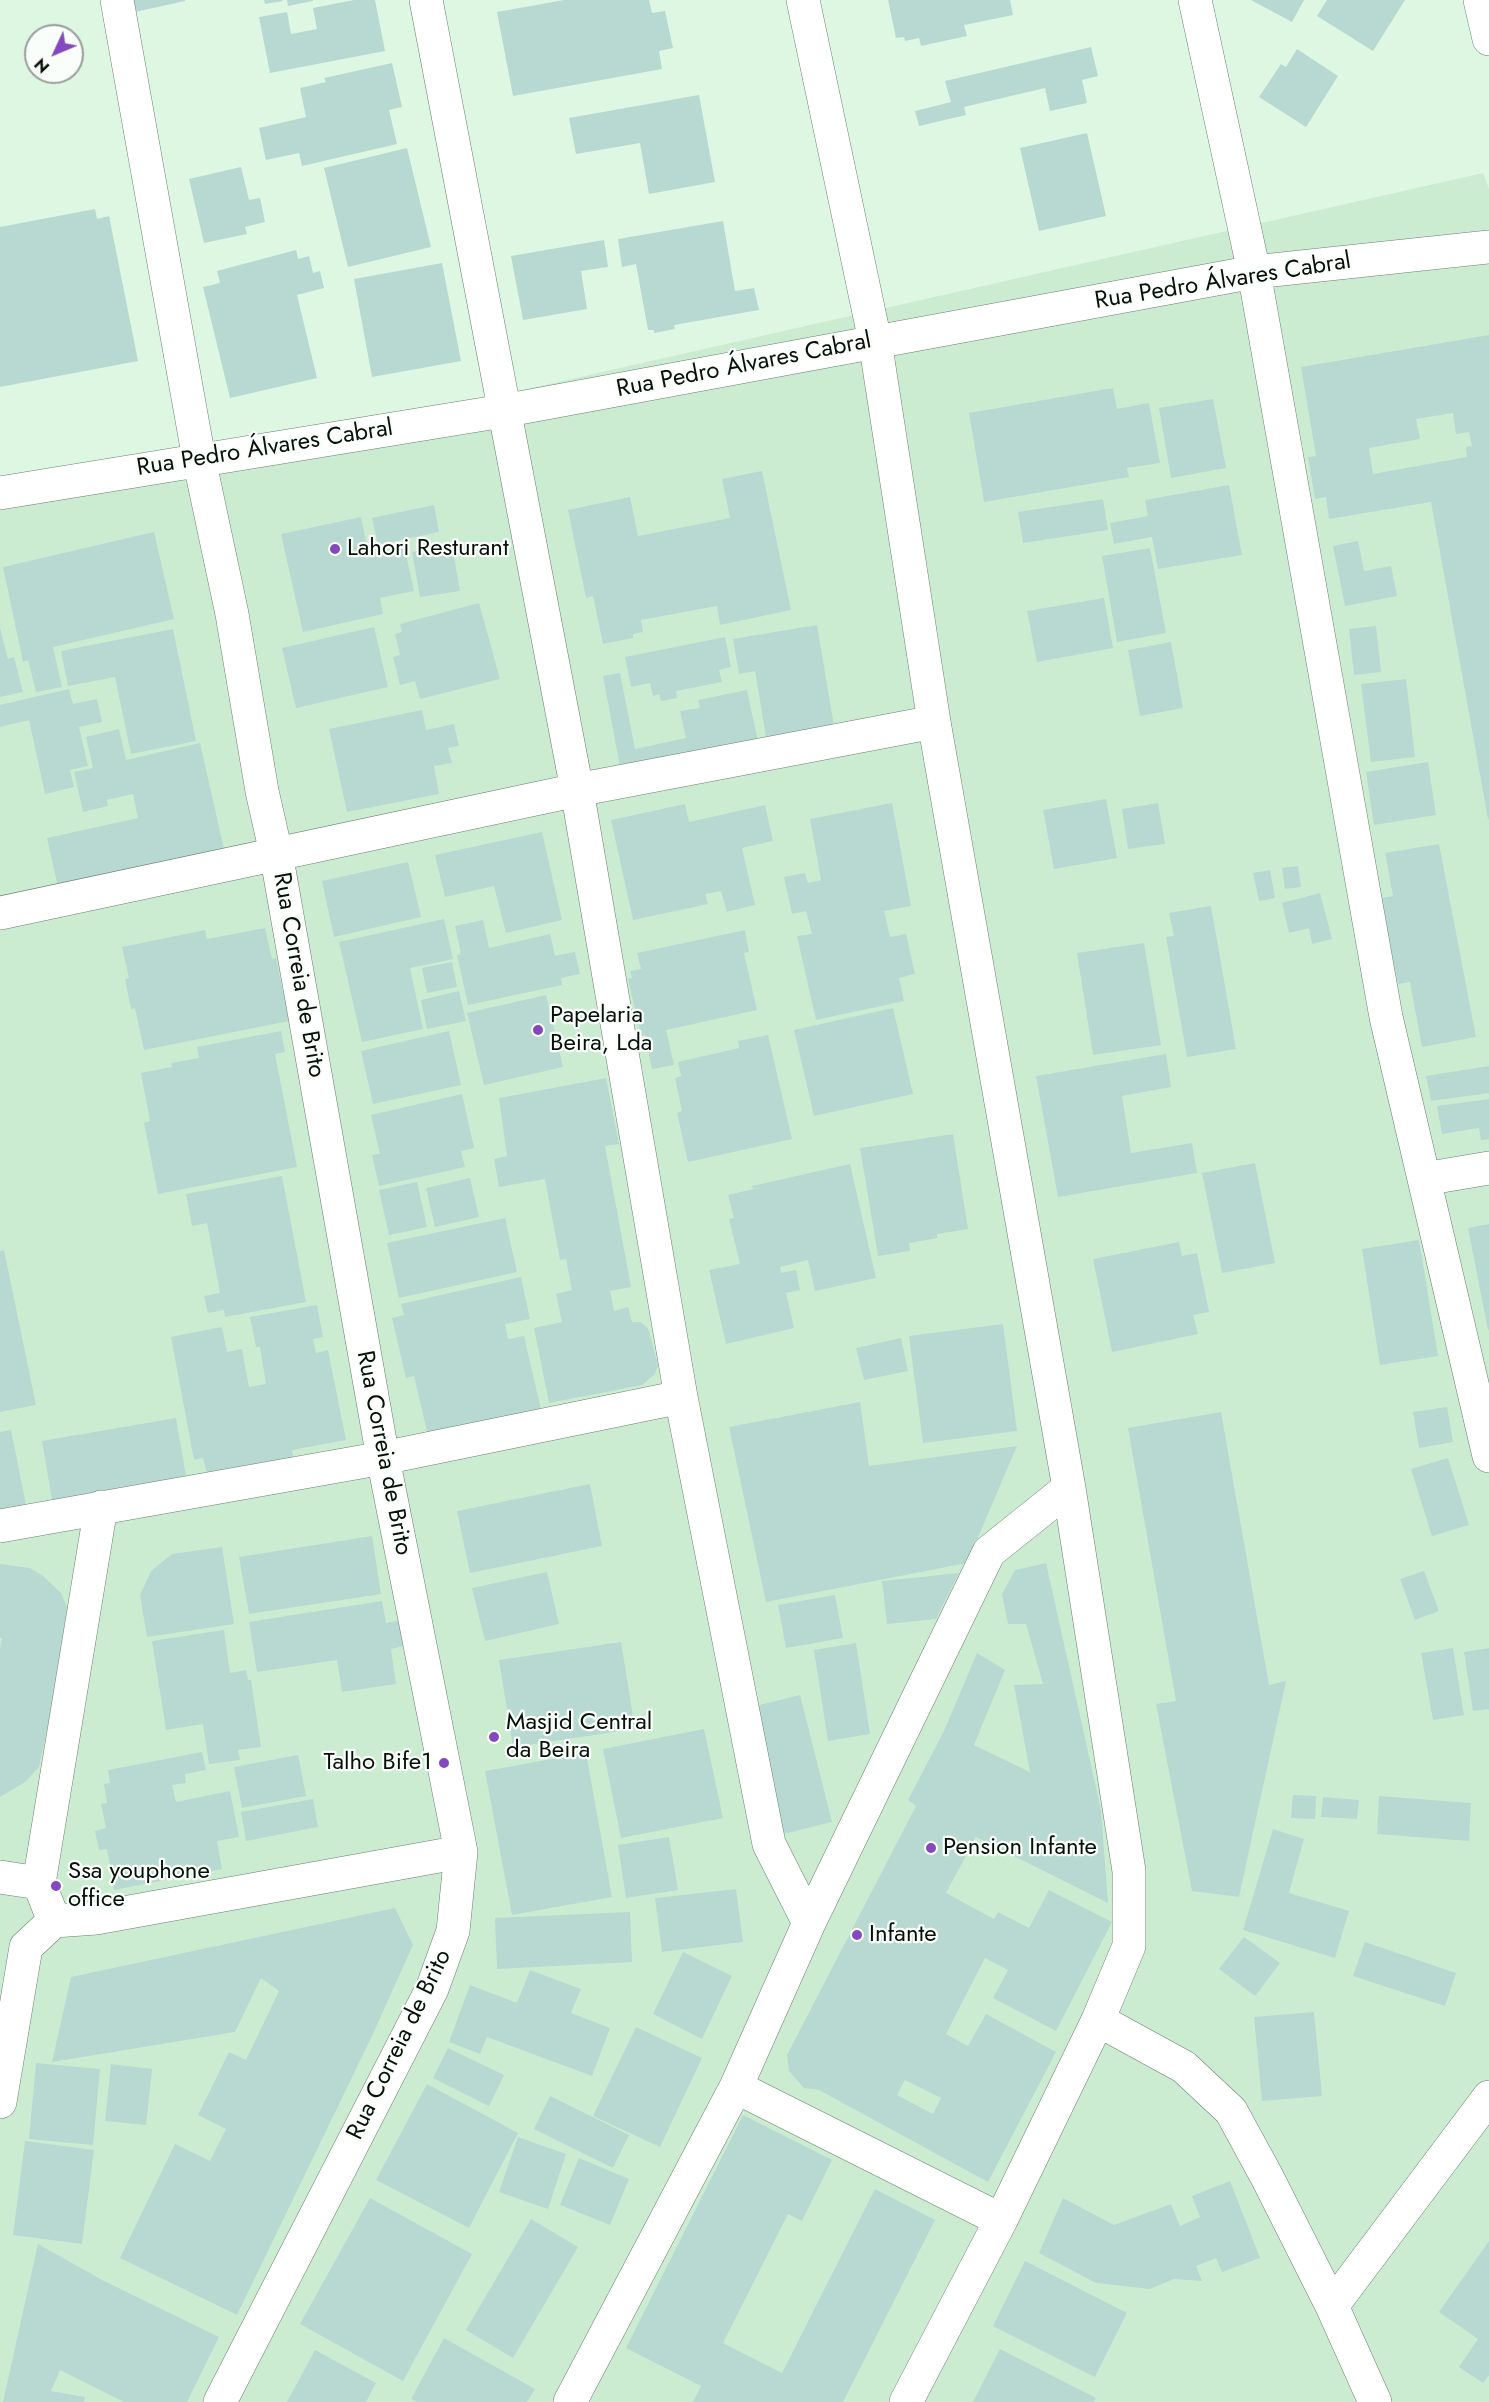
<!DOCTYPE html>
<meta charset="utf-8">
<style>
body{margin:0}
#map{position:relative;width:1489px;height:2402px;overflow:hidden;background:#def7e2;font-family:Jost,sans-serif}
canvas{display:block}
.north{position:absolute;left:24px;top:24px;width:60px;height:60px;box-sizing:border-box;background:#f9fefa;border:2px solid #989f9a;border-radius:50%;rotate:226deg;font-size:16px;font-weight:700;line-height:24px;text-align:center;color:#071009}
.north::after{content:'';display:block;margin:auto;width:21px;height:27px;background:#8648be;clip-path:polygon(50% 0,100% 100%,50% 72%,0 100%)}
</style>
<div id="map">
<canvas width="1489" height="2402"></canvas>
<div class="north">N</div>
</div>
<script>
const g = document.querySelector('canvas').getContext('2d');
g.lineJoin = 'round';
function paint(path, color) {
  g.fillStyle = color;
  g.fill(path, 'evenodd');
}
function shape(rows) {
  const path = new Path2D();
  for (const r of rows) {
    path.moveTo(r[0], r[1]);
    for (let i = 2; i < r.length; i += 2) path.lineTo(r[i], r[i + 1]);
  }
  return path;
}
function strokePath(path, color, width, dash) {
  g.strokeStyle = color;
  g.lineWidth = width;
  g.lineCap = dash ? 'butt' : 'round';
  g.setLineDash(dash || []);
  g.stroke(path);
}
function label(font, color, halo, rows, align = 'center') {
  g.font = font + ' Jost,sans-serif';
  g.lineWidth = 4.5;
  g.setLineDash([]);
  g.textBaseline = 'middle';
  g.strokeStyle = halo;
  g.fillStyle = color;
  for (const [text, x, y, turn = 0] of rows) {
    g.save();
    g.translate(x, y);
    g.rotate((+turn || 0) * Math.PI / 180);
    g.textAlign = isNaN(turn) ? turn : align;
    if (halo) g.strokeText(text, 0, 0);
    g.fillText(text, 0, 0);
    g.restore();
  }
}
paint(shape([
 [1483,173,1489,189,1489,2402,0,2402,0,508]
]), '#ccecd2');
paint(shape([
 [132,0,185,0,185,1,135,12],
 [264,0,282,0,283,1,265,4],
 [287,0,313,0,313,1,288,6],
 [354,0,375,0,385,51,270,73,259,17,287,12,291,34,317,29,313,8],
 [564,0,649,0,652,13,665,11,673,48,659,51,662,69,513,96,497,12],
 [888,0,1010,0,1013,15,964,25,967,36,921,46,919,38,905,41,904,37,896,38],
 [1251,0,1304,0,1292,22],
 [1327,0,1405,0,1373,51,1317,16],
 [1091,47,1098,76,1082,80,1087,103,1050,111,1045,88,964,107,966,115,919,126,915,111,951,102,945,81],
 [1297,49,1338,76,1306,127,1259,97,1281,64,1286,67],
 [392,63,402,107,389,110,397,144,302,166,299,153,266,160,259,128,306,117,300,88,326,82,324,78],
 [699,95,715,182,649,194,640,143,576,154,569,118],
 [1087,133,1106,216,1039,231,1020,148],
 [407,148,431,247,348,267,324,168],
 [241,167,249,200,260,198,265,222,245,227,247,234,204,243,189,179],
 [95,209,97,219,109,216,138,361,0,387,0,227],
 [723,221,735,291,754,288,759,310,674,325,675,329,654,333,654,330,648,330,636,264,622,267,618,239],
 [604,240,608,267,581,271,587,309,523,320,511,256],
 [296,250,298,259,309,256,313,273,320,271,324,288,297,295,317,378,230,398,203,287,220,283,217,271],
 [442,263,461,361,372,377,354,279],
 [1489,335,1489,819,1488,819,1431,502,1329,519,1326,497,1315,499,1308,457,1316,456,1301,367],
 [1453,413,1456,434,1469,432,1472,446,1466,447,1467,457,1373,474,1369,448,1420,439,1416,419],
 [1113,388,1117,409,1149,403,1160,463,1127,468,1129,477,984,502,969,413],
 [1213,399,1226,468,1171,478,1159,408],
 [762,471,791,610,720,625,717,606,641,620,643,632,633,634,633,638,603,644,593,596,586,598,568,510,630,497,638,536,730,518,722,479],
 [1229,485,1242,555,1158,569,1152,537,1114,544,1110,523,1148,516,1145,500],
 [1103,499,1108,530,1023,543,1018,512],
 [434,505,439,532,378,545,372,518],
 [361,517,369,554,404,546,414,591,380,598,383,614,303,632,281,534],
 [154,532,174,619,53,647,62,687,36,692,28,660,23,662,3,567],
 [1358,541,1364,571,1391,566,1397,596,1345,606,1333,546],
 [452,545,460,591,420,597,412,552],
 [1150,548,1166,633,1117,642,1102,556],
 [1104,598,1113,648,1037,662,1027,611],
 [479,603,500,679,420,699,415,681,400,685,393,657,400,655,395,634,402,632,400,624],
 [817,625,836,738,768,749,755,671,739,674,733,639],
 [1376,626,1381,672,1354,675,1349,629],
 [374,627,388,687,296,708,282,648],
 [0,628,8,659,14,657,23,692,0,697],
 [173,629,196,741,131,754,115,677,68,686,61,651],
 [725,637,731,667,719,670,722,682,676,691,677,698,661,701,659,694,653,696,650,683,631,687,625,657],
 [1171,642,1183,708,1140,716,1128,650],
 [620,673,635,749,686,738,680,711,700,708,698,700,747,690,760,751,621,772,603,676],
 [1406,679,1415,757,1371,762,1361,684],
 [69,689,73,704,97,699,102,722,79,727,88,766,70,770,74,787,45,794,29,720,0,727,0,705],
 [422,710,426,730,454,724,459,746,448,748,452,763,434,766,439,794,347,812,329,729],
 [119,729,126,760,200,743,224,849,58,887,47,838,138,818,133,794,107,800,108,806,83,812,74,772,93,768,86,737],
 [1428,762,1436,815,1374,825,1366,772],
 [1106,799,1117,858,1054,869,1043,810],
 [892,803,911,906,884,911,890,937,906,934,915,974,899,978,904,1001,816,1020,797,936,812,934,806,911,792,914,784,877,805,873,808,883,821,880,810,819],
 [1158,803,1165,844,1128,849,1122,809],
 [685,804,689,822,765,805,773,841,742,848,755,905,727,912,721,891,705,894,708,904,633,920,611,820],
 [542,832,562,920,506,933,494,886,445,897,435,855],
 [1439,844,1476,1037,1422,1047,1410,982,1398,984,1389,940,1381,898,1393,896,1385,853],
 [408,862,421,917,334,937,322,881],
 [1298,866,1301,887,1285,889,1282,868],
 [1270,870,1275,898,1259,901,1253,873],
 [1320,893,1332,939,1312,944,1309,928,1289,933,1282,903],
 [1211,906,1236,1049,1187,1057,1166,937,1174,936,1169,913],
 [444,919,453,959,410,968,423,1029,362,1042,339,942],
 [483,920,489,948,550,934,555,956,575,952,580,974,561,978,562,985,468,1005,457,955,461,954,455,926],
 [265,928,272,959,276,958,289,1021,144,1050,135,1008,131,1009,125,979,129,978,122,947,205,930,207,939],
 [745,930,749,952,744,953,757,1010,666,1030,674,1065,652,1069,645,1035,641,1036,628,979,632,978,630,971,641,969,637,953],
 [1144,943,1161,1045,1093,1055,1077,953],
 [452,962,457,987,427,993,422,968],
 [459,991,466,1021,427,1029,421,1000],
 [546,995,563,1067,484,1085,467,1013],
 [893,1008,913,1094,814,1116,794,1030],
 [281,1031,285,1052,275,1054,297,1167,158,1194,144,1123,150,1121,141,1073,172,1067,171,1063,199,1058,197,1047],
 [449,1031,461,1085,373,1104,361,1051],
 [768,1035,792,1139,688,1162,677,1113,682,1111,675,1078,681,1076,678,1062,739,1048,738,1041],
 [1166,1054,1171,1087,1122,1096,1131,1153,1192,1143,1197,1173,1058,1197,1036,1076],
 [1489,1066,1489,1093,1431,1101,1426,1076],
 [606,1078,619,1144,605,1146,631,1287,610,1291,614,1311,628,1307,632,1322,640,1322,648,1328,658,1365,655,1374,642,1385,549,1403,534,1328,562,1322,556,1294,572,1290,566,1259,560,1260,545,1179,499,1187,494,1159,507,1156,499,1098],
 [462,1094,474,1148,461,1151,465,1167,379,1186,372,1155,380,1154,371,1115],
 [1489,1099,1489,1139,1481,1140,1479,1128,1442,1134,1437,1106],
 [953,1134,968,1229,937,1234,937,1238,909,1243,910,1251,878,1256,860,1148],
 [1255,1163,1275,1263,1222,1273,1202,1173],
 [850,1164,876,1278,815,1291,808,1260,780,1267,781,1273,796,1270,800,1290,786,1293,794,1328,726,1344,709,1270,740,1264,729,1219,734,1218,728,1195,753,1189,752,1186],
 [282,1176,306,1302,225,1317,224,1310,208,1313,204,1296,220,1293,207,1223,192,1226,186,1194],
 [470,1178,479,1217,435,1227,426,1188],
 [417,1182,427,1227,389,1235,379,1190],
 [505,1218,517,1272,399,1298,387,1243],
 [1489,1224,1489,1330,1488,1330,1468,1228],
 [1419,1240,1438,1356,1380,1365,1362,1249],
 [1179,1242,1182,1256,1197,1253,1209,1312,1193,1315,1198,1334,1112,1352,1093,1259],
 [4,1250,36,1405,0,1412,0,1251],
 [521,1277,530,1319,505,1324,508,1339,524,1336,542,1414,429,1440,414,1376,406,1378,392,1318,404,1315,401,1304],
 [317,1305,323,1337,313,1339,316,1353,328,1350,346,1440,292,1450,293,1457,207,1474,203,1458,194,1460,171,1337,222,1327,227,1352,242,1349,249,1387,266,1384,260,1347,256,1347,250,1317],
 [1003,1324,1017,1431,923,1443,909,1336],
 [901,1338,908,1371,864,1380,856,1348],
 [860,1402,869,1466,1017,1446,967,1563,766,1602,729,1427],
 [1447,1407,1453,1442,1419,1448,1413,1412],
 [1221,1412,1269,1685,1286,1681,1239,1897,1192,1891,1156,1704,1176,1701,1128,1428],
 [176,1418,186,1476,52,1500,42,1441],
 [11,1430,26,1505,0,1510,0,1432],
 [1448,1458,1469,1525,1432,1536,1411,1469],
 [590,1484,602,1546,470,1573,457,1511],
 [372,1536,381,1594,249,1614,239,1557],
 [222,1547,234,1624,147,1637,140,1595,151,1571,172,1554],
 [1046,1563,1101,1810,1108,1903,976,1837,946,1893,994,1919,998,1912,1029,1928,1049,1890,1112,1922,1056,2031,993,1998,1008,1970,985,1958,946,2034,968,2046,986,2014,1056,2052,988,2182,819,2090,804,2088,789,2071,787,2055,916,1806,908,1800,944,1731,977,1653,1005,1670,974,1745,1030,1772,1014,1685,1043,1684,1026,1624,1008,1624,1002,1594,1015,1570],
 [905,2080,941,2098,933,2114,897,2095],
 [0,1564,30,1568,43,1576,61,1593,69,1612,67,1637,39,1767,25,1782,0,1797,0,1649,2,1638,0,1638],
 [1424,1571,1439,1611,1415,1620,1400,1579],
 [547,1572,559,1624,485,1641,472,1588],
 [959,1573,936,1619,887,1624,882,1581],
 [835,1595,843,1638,786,1648,778,1605],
 [382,1601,386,1623,400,1620,404,1646,391,1649,396,1684,342,1692,337,1660,257,1672,249,1622],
 [224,1630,230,1673,246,1670,248,1680,251,1680,261,1747,238,1750,240,1760,209,1764,203,1724,166,1730,152,1641],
 [621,1642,635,1729,513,1747,499,1660],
 [856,1643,870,1734,828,1741,814,1650],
 [1453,1648,1464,1715,1433,1720,1421,1653],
 [1489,1648,1489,1709,1473,1711,1464,1652],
 [800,1695,832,1822,775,1836,743,1709],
 [704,1729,723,1818,621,1838,603,1749],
 [202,1752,206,1770,185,1774,186,1783,172,1785,176,1802,230,1791,239,1837,217,1841,222,1869,114,1890,107,1849,99,1850,95,1831,106,1828,101,1804,107,1803,104,1784,110,1783,108,1770],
 [586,1753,612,1897,512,1915,485,1771],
 [298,1755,306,1796,242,1808,234,1767],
 [1293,1795,1316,1796,1315,1819,1291,1818],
 [1379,1796,1471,1803,1469,1841,1377,1834],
 [1323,1797,1359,1800,1357,1819,1321,1817],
 [313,1799,318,1827,246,1841,241,1812],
 [1273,1829,1304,1839,1289,1893,1349,1911,1335,1958,1243,1930],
 [669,1837,678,1890,626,1898,618,1845],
 [736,1889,743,1942,662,1952,655,1898],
 [395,1908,413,1945,372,2036,237,2315,120,2258,175,2144,210,2161,226,2129,198,2115,229,2052,246,2060,279,1991,261,1978,235,2032,52,2062,71,1977],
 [630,1912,632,1962,497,1969,495,1918],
 [1244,1937,1280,1963,1255,1996,1219,1969],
 [1365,1942,1456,1973,1445,2006,1353,1976],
 [683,1952,732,1976,702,2039,653,2014],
 [530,1970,581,1989,571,2013,610,2028,592,2076,487,2037,480,2054,449,2042,470,1985,517,2003],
 [1314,2012,1322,2096,1262,2101,1254,2017],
 [636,2027,702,2058,660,2147,593,2116],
 [448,2048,504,2075,489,2106,433,2078],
 [36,2063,100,2069,93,2145,29,2139],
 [111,2064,152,2069,146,2125,105,2121],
 [427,2084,518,2133,469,2228,376,2180],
 [550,2096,629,2135,613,2168,534,2129],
 [743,2115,832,2160,802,2221,788,2214,723,2343,782,2373,875,2189,935,2220,843,2402,693,2402,701,2386,626,2348],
 [518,2137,566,2154,548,2209,499,2192],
 [25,2141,94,2150,82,2244,13,2235],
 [579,2158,629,2179,610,2225,560,2205],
 [1230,2181,1260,2258,1222,2272,1216,2258,1196,2266,1202,2281,1174,2279,1150,2289,1096,2283,1039,2253,1063,2198,1114,2225,1171,2204,1180,2226,1200,2217,1192,2196],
 [370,2198,472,2254,403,2381,300,2324],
 [531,2219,578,2247,513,2358,466,2330],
 [1489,2241,1489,2375,1483,2383,1459,2367,1478,2339,1439,2312],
 [38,2244,104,2281,219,2337,187,2402,124,2402,60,2370,51,2391,85,2397,84,2402,3,2402],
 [1025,2261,1127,2313,1095,2377,993,2326],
 [444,2338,535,2389,527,2402,417,2402,411,2399],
 [1000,2349,1096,2398,1094,2402,973,2402],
 [315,2350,376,2383,366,2402,287,2402]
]), '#b7d9d2');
const minor = shape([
 [117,0,199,459,232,614,262,791,276,853,383,1458,461,1852,453,1931,432,1989,220,2402],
 [426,0,577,790,681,1397,769,1844,809,1923],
 [803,0,875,341,934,722,1069,1488,1129,1871,1129,1946,1098,2020,1001,2220,906,2402],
 [1195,0,1254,272,1386,1017,1489,1456],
 [1480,0,1489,39],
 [0,493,503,411,1254,272,1489,247],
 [0,913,577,790,934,722],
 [1424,1179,1489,1168],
 [0,1526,383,1458,681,1397],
 [0,1877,39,1883],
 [54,1921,96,1918,461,1852],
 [1098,2020,1184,2067,1231,2111,1267,2177,1332,2306,1375,2402],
 [736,2087,1001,2220],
 [0,2102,26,1947,54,1921,39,1883,101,1507],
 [1332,2306,1489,2097],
 [570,2402,736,2087,809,1923,989,1552,1069,1488]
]);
strokePath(minor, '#69806d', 34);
strokePath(minor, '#fff', 33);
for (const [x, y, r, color] of [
 [335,549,6,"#8648be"],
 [538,1030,6,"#8648be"],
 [494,1737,6,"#8648be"],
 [444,1763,6,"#8648be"],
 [931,1848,6,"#8648be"],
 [56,1886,6,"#8648be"],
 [857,1935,6,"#8648be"]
]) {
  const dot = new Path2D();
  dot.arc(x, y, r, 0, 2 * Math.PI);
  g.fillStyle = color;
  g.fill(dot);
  strokePath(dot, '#f9fefa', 2);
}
label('24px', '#071009', '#f9fefa', [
 ["Rua Pedro Álvares Cabral",1223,282,-9],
 ["Rua Pedro Álvares Cabral",744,366,-11],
 ["Rua Pedro Álvares Cabral",265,449,-9],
 ["Rua Correia de Brito",298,975,80],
 ["Rua Correia de Brito",383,1453,79],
 ["Rua Correia de Brito",400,2045,-64]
]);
label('24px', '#071009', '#f9fefa', [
 ["Lahori Resturant",347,549],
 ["Papelaria",550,1016],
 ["Beira, Lda",550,1044],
 ["Masjid Central",506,1723],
 ["da Beira",506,1751],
 ["Talho Bife1",432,1763,"right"],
 ["Pension Infante",943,1848],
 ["Ssa youphone",68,1872],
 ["office",68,1900],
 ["Infante",869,1935]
], 'left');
</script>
